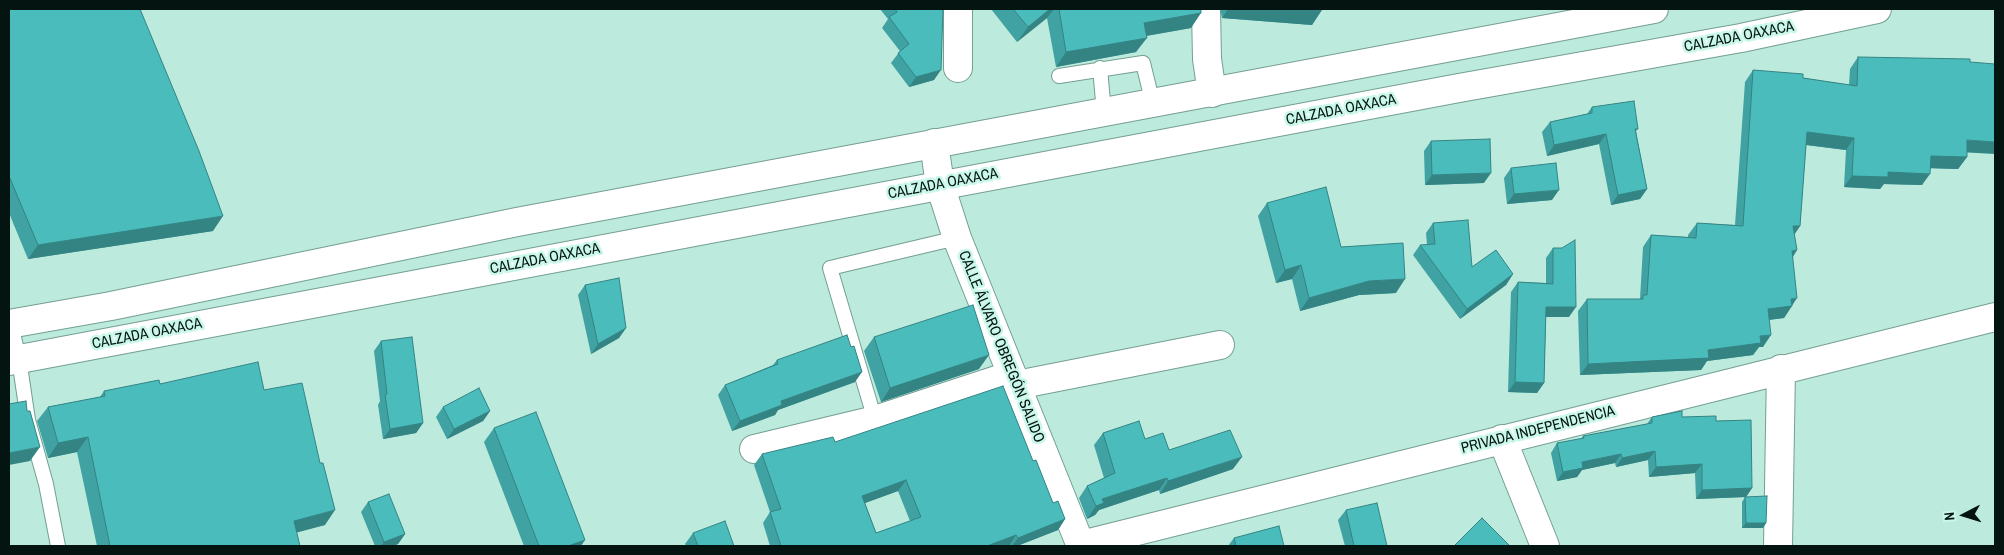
<!DOCTYPE html>
<meta charset="utf-8">
<style>
body{margin:0}
#map{position:relative;width:2004px;height:555px;overflow:hidden;background:#bceadc;font-family:"Archivo Narrow",sans-serif}
canvas{display:block}
.frame{position:absolute;inset:0;border:10px solid #041410;pointer-events:none}
.north{position:absolute;left:1939px;top:490px;width:50px;height:50px;-webkit-text-stroke:4px #c9f7e9;paint-order:stroke;rotate:265deg;font-size:14px;font-weight:700;line-height:20px;text-align:center;color:#041410}
.north::after{content:'';display:block;margin:auto;width:18px;height:22px;background:#041410;clip-path:polygon(50% 0,100% 100%,50% 72%,0 100%)}
</style>
<div id="map">
<canvas width="2004" height="555"></canvas>
<div class="frame"></div>
<div class="north">N</div>
</div>
<script>
const g = document.querySelector('canvas').getContext('2d');
g.lineJoin = 'round';
function shape(rows) {
  const path = new Path2D();
  for (const r of rows) {
    path.moveTo(r[0], r[1]);
    for (let i = 2; i < r.length; i += 2) path.lineTo(r[i], r[i + 1]);
  }
  return path;
}
function strokePath(path, color, width, dash) {
  g.strokeStyle = color;
  g.lineWidth = width;
  g.lineCap = dash ? 'butt' : 'round';
  g.setLineDash(dash || []);
  g.stroke(path);
}
function paint(path, color) {
  g.fillStyle = color;
  g.fill(path, 'evenodd');
}
function label(font, color, halo, rows, align = 'center') {
  g.font = font + ' "Archivo Narrow",sans-serif';
  g.lineWidth = 5;
  g.setLineDash([]);
  g.textBaseline = 'middle';
  g.strokeStyle = halo;
  g.fillStyle = color;
  for (const [text, x, y, turn = 0] of rows) {
    g.save();
    g.translate(x, y);
    g.rotate((+turn || 0) * Math.PI / 180);
    g.textAlign = isNaN(turn) ? turn : align;
    if (halo) g.strokeText(text, 0, 0);
    g.fillText(text, 0, 0);
    g.restore();
  }
}
const lane = shape([
 [1100,68,1104,113],
 [1059,76,1143,63,1153,104],
 [10,320,19,359,28,420,46,484,58,546],
 [875,420,830,268,957,238]
]);
const street = shape([
 [1206,9,1207,59,1212,93],
 [958,68,958,9],
 [1017,385,1220,345],
 [1502,439,1545,546],
 [754,449,875,420,1012,375],
 [1081,545,1995,317],
 [1778,546,1781,369]
]);
const secondary = shape([
 [934,143,940,185,957,238,1081,546]
]);
const primary = shape([
 [9,324,111,306,517,222,1654,9],
 [9,361,1459,88,1741,38,1877,9]
]);
strokePath(lane, '#749f93', 16);
strokePath(street, '#749f93', 30);
strokePath(secondary, '#749f93', 30);
strokePath(primary, '#749f93', 30);
strokePath(lane, '#fff', 14);
strokePath(street, '#fff', 28);
strokePath(secondary, '#fff', 28);
strokePath(primary, '#fff', 28);
paint(shape([
 [9,9,213,231,28,259,9,213],
 [880,9,943,9,934,80,909,87,891,63,900,51,882,28,888,19],
 [991,9,1201,9,1191,28,1146,36,1136,52,1056,67,1047,18,1017,42],
 [1220,9,1322,9,1312,25,1222,18],
 [1858,57,1967,152,1967,157,1958,169,1930,168,1922,185,1884,184,1880,189,1844,187,1846,150,1806,145,1800,226,1794,235,1797,250,1793,257,1792,306,1784,318,1769,320,1763,347,1759,347,1753,355,1707,361,1701,370,1580,375,1578,311,1587,299,1640,299,1643,247,1651,235,1688,237,1688,235,1697,223,1735,225,1745,82,1753,70,1849,85,1850,69],
 [1592,107,1638,129,1636,131,1647,189,1640,199,1611,205,1599,144,1547,156,1542,132,1550,122,1587,114],
 [1431,141,1484,183,1425,185,1424,151],
 [1511,168,1552,200,1507,204,1504,178],
 [1267,203,1341,247,1396,293,1359,295,1300,311,1292,279,1276,283,1258,216],
 [1433,223,1472,267,1513,274,1506,285,1460,319,1413,255,1420,245,1427,245,1426,233],
 [1553,248,1569,317,1546,317,1544,383,1537,393,1508,392,1511,292,1518,282,1546,283,1546,258],
 [585,285,626,328,619,338,591,354,578,295],
 [874,337,979,369,881,402,864,351],
 [381,341,423,423,416,433,383,439,378,405,380,401,374,351],
 [777,360,855,382,778,410,775,415,732,431,718,395,725,385,773,365],
 [160,384,264,390,325,525,296,532,300,546,97,546,77,452,48,458,37,421,48,407,100,397,104,391],
 [443,407,490,411,483,421,447,439,436,417],
 [1652,417,1682,417,1716,421,1752,488,1746,497,1766,523,1763,528,1742,528,1742,502,1745,497,1696,499,1695,473,1649,477,1648,460,1616,467,1615,463,1582,470,1577,477,1557,481,1551,453,1557,443,1581,439,1583,436,1647,424],
 [494,428,581,546,524,546,484,442],
 [1103,433,1145,439,1169,450,1233,469,1160,494,1159,490,1099,510,1095,515,1087,519,1079,498,1087,486,1104,478,1094,445],
 [835,442,1033,461,1053,503,1065,519,1058,530,1017,546,770,546,763,523,770,512,754,465,762,454],
 [898,491,910,521,876,533,865,503],
 [368,502,405,534,398,544,393,546,375,546,361,512],
 [1346,510,1387,546,1345,546,1338,520],
 [693,533,734,546,686,546,685,544],
 [1234,538,1284,546,1228,546]
]), '#40a2a2');
paint(shape([
 [1050,9,1054,9,1047,18,1017,42,1028,27],
 [1228,9,1308,9,1322,10,1312,25,1222,18],
 [1201,13,1191,28,1134,38,1144,23],
 [1147,38,1136,52,1056,67,1066,52],
 [941,70,934,80,909,87,916,77],
 [1807,132,1854,138,1846,150,1799,144],
 [1606,134,1599,144,1547,156,1554,145],
 [1967,140,1995,142,1995,154,1959,152],
 [1931,156,1967,157,1958,169,1923,168],
 [1888,172,1930,174,1922,185,1884,184,1880,189,1844,187,1852,176],
 [1491,173,1484,183,1425,185,1432,175],
 [1647,189,1640,199,1611,205,1618,195],
 [1559,190,1552,200,1507,204,1514,194],
 [223,216,213,231,28,259,38,245],
 [1793,226,1800,226,1792,238],
 [1797,250,1789,262,1792,251],
 [1301,265,1292,279,1276,283,1285,270],
 [1513,274,1506,285,1460,319,1467,309],
 [1405,279,1396,293,1359,295,1300,311,1309,298,1369,281],
 [1797,298,1784,318,1759,321,1768,309,1791,299],
 [1546,307,1576,307,1569,317,1539,317],
 [626,328,619,338,591,354,598,344],
 [1771,335,1763,347,1759,347,1753,355,1707,361,1701,370,1580,375,1588,364,1708,350,1760,336],
 [989,355,979,369,881,402,890,388],
 [862,372,855,382,778,410,775,415,732,431,740,421,781,401],
 [1515,382,1544,383,1537,393,1508,392],
 [490,411,483,421,447,439,454,429],
 [423,423,416,433,383,439,390,429],
 [88,437,77,452,48,458,58,443],
 [40,447,30,461,9,465,9,453],
 [1655,451,1648,460,1616,467,1622,458],
 [1621,454,1615,463,1582,470,1577,477,1557,481,1563,472,1582,462],
 [1242,457,1233,469,1160,494,1168,481],
 [1702,464,1695,473,1649,477,1656,467],
 [1167,478,1159,490,1099,510,1095,515,1087,519,1096,506,1102,499],
 [906,480,898,491,854,507,862,496],
 [1752,488,1746,497,1696,499,1702,490],
 [335,510,325,525,284,536,294,521],
 [1065,519,1058,530,1017,546,1012,546,1018,538],
 [1746,523,1766,523,1763,528,1742,528],
 [405,534,398,544,393,546,381,546,384,542],
 [1016,535,1009,546,987,546],
 [585,540,581,546,568,546]
]), '#348484');
const building = shape([
 [9,9,140,9,199,151,223,216,38,245,9,176,9,9],
 [895,9,943,9,941,70,916,77,898,53,909,44,889,17,897,12,895,9],
 [1013,9,1050,9,1028,27,1013,9],
 [1059,9,1201,9,1201,13,1144,23,1147,38,1066,52,1059,9],
 [1858,57,1970,59,1970,62,1995,64,1995,142,1967,140,1967,157,1931,156,1930,174,1888,172,1888,177,1852,176,1854,138,1807,132,1800,226,1793,226,1797,250,1792,251,1797,298,1791,299,1792,306,1768,309,1771,335,1760,336,1761,343,1708,350,1709,358,1588,364,1587,299,1643,299,1643,295,1647,295,1651,235,1696,238,1697,223,1743,226,1753,70,1803,74,1803,78,1857,86,1858,57],
 [1634,101,1638,129,1635,129,1647,189,1618,195,1606,134,1554,145,1550,122,1592,113,1592,107,1634,101],
 [1490,139,1491,173,1432,175,1431,141,1490,139],
 [1556,163,1559,190,1514,194,1511,168,1556,163],
 [1326,187,1341,247,1403,243,1405,279,1369,281,1309,298,1301,265,1285,270,1267,203,1326,187],
 [1468,220,1472,267,1496,250,1513,274,1467,309,1420,245,1435,244,1433,223,1468,220],
 [1575,240,1576,307,1546,307,1544,383,1515,382,1518,282,1553,284,1553,248,1562,248,1575,240],
 [619,278,626,328,598,344,585,285,619,278],
 [973,305,989,355,890,388,874,337,973,305],
 [847,335,851,347,854,346,862,372,781,401,782,405,740,421,725,385,778,364,777,360,847,335],
 [412,337,423,423,390,429,385,395,387,394,381,341,412,337],
 [258,362,264,390,302,383,320,463,323,463,335,510,294,521,300,546,110,546,88,437,58,443,48,407,105,396,104,391,159,380,160,384,258,362],
 [1003,386,1033,461,1036,460,1053,503,1058,501,1065,519,1018,538,1016,535,987,546,781,546,770,512,781,509,762,454,833,437,835,442,1003,386],
 [906,480,921,517,876,533,862,496,906,480],
 [479,388,490,411,454,429,443,407,479,388],
 [26,401,27,411,30,411,40,447,9,453,9,404,26,401],
 [1682,411,1682,417,1716,416,1716,421,1751,420,1752,488,1702,490,1702,464,1656,467,1655,451,1622,458,1621,454,1582,462,1583,468,1563,472,1557,443,1584,438,1583,436,1652,423,1652,417,1682,411],
 [536,412,585,540,568,546,539,546,494,428,536,412],
 [1139,421,1145,439,1163,433,1169,450,1230,430,1242,457,1168,481,1167,478,1102,499,1104,503,1096,506,1087,486,1115,473,1103,433,1139,421],
 [389,494,405,534,384,542,368,502,389,494],
 [1767,496,1766,523,1746,523,1745,497,1767,496],
 [1377,503,1387,546,1354,546,1346,510,1377,503],
 [1482,518,1510,546,1454,546,1482,518],
 [725,521,734,546,698,546,693,533,725,521],
 [1279,526,1284,546,1236,546,1234,538,1279,526]
]);
paint(building, '#4bbcbc');
strokePath(building, '#348484', 1);
label('15px', '#041410', '#c9f7e9', [
 ["CALZADA OAXACA",1739,37,-11],
 ["CALZADA OAXACA",1341,110,-11],
 ["CALZADA OAXACA",943,184,-11],
 ["CALZADA OAXACA",545,259,-11],
 ["CALZADA OAXACA",147,334,-11],
 ["CALLE ÁLVARO OBREGÓN SALIDO",1001,347,68],
 ["PRIVADA INDEPENDENCIA",1538,430,-14]
]);
</script>
